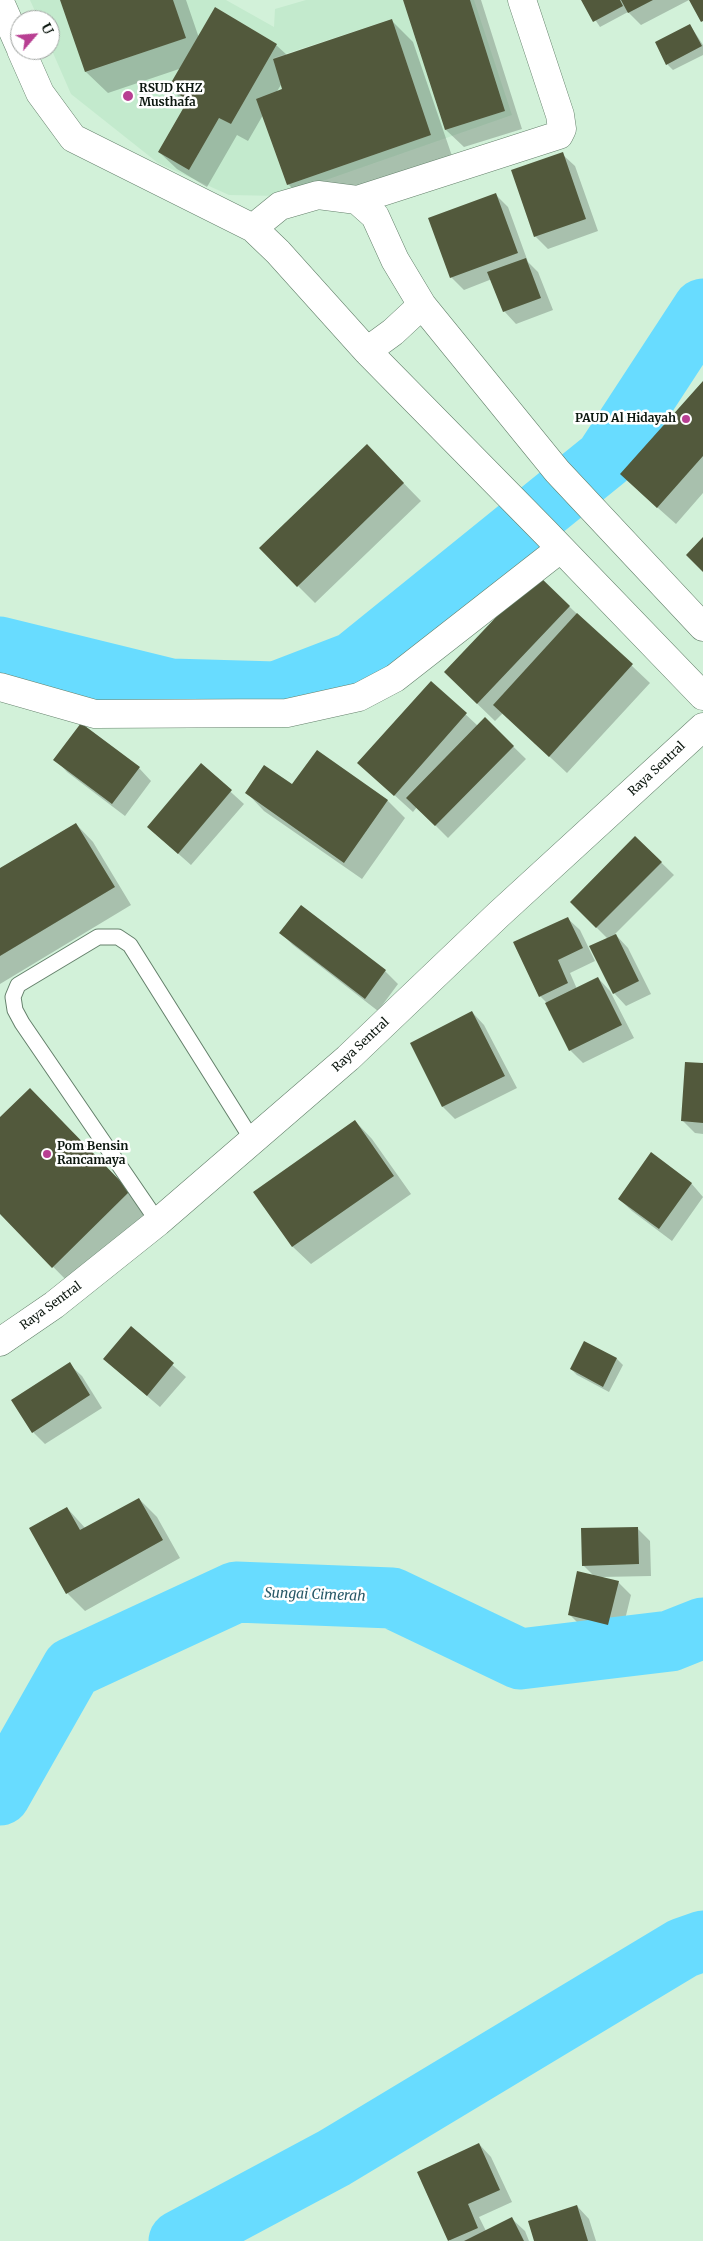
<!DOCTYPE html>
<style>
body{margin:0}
#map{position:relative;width:703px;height:2241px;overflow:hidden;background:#d2f1d9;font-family:Merriweather,serif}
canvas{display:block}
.north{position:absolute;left:10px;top:10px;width:50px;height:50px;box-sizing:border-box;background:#fff;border:1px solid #9ea29f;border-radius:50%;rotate:63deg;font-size:14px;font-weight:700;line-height:20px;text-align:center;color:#0c170f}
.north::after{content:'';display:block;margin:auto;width:18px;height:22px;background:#b83f92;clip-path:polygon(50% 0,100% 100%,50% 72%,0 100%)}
</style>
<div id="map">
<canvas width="703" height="2241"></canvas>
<div class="north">U</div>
</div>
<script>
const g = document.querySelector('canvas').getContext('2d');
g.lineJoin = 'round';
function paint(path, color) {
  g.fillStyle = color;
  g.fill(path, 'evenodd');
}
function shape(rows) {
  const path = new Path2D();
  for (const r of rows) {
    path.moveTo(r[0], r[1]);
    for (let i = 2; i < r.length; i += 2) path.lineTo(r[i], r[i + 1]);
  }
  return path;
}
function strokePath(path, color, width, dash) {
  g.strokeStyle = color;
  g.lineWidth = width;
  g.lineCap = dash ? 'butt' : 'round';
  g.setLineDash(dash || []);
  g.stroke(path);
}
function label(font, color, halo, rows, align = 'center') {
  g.font = font + ' Merriweather,serif';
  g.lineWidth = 5;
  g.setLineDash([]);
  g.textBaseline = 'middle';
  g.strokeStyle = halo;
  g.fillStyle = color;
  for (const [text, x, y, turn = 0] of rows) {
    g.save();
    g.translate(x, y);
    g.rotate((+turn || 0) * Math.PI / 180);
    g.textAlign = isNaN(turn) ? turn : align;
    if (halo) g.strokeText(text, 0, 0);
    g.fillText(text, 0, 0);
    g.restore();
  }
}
paint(shape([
 [30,0,60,0,86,72,185,38,173,0,226,0,274,27,275,9,306,0,403,0,445,130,505,111,470,0,474,0,512,115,280,196,229,195,158,163,71,94,50,46,50,20,39,20],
 [215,7,277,44,231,124,219,118,189,170,158,152,188,100,169,88],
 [392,19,431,135,287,185,256,99,282,89,273,58]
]), '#c3eacd');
paint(shape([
 [61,0,186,0,199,38,276,45,287,55,392,21,413,42,452,156,310,206,288,184,263,115,248,141,237,135,207,187,177,169,159,152,186,104,170,88,182,68,108,93,86,72],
 [282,83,284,90,276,93],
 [405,0,481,0,522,129,464,147,446,130],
 [582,0,689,0,641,25,628,12,600,27],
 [690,25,703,45,703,55,673,70,667,64],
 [562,154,575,166,598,231,548,249,535,236],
 [496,195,508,207,528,262,538,272,553,310,516,324,504,311,492,279,464,290,451,277],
 [703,383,703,493,676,524,640,492],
 [384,463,421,501,315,603,298,586],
 [537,576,650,683,567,773,503,713,495,721,463,690],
 [431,682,478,726,485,719,526,759,448,838,417,807,413,812,359,763],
 [81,724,139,768,151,781,125,816,67,772,55,759],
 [201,765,244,804,191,865,148,827],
 [293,786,387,800,405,818,362,879,264,811,247,793],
 [76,824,93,842,131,905,0,984,0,870],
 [635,837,674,875,615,934,628,948,651,994,626,1006,614,993,608,939,571,902],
 [301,907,385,971,398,984,378,1011,293,945,281,933],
 [567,918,580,930,595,961,570,973,577,989,598,978,610,991,634,1038,583,1063,570,1050,547,1003,540,996],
 [472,1012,484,1025,517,1088,455,1119,443,1107],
 [703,1065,703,1134,695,1133,682,1120],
 [30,1089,151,1213,74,1288,0,1213,0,1119],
 [355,1121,372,1139,411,1194,311,1264,293,1247,255,1192],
 [691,1183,703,1197,672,1241,632,1211,619,1199],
 [131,1328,186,1377,160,1407,104,1359],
 [585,1342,617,1359,623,1365,609,1392,577,1375,571,1369],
 [69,1364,82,1376,102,1408,45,1444,33,1432],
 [139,1499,157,1517,180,1558,85,1611,67,1593,67,1508,86,1529],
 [637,1528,650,1541,651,1576,601,1577,618,1582,631,1595,621,1636,582,1627,569,1614,595,1577,583,1565],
 [479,2144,491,2157,512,2202,479,2217,486,2231,512,2219,525,2231,529,2241,450,2241,418,2172],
 [577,2206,589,2219,596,2241,536,2241]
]), '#0003');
strokePath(shape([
 [0,647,171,689,276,692,354,662,605,459,703,309],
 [0,1795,72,1668,236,1592,392,1598,520,1659,670,1641,703,1628],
 [179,2241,334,2158,683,1948,703,1941]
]), '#68dcff', 61);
paint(shape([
 [60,0,173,0,186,38,85,72],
 [403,0,470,0,505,111,445,130],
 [581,0,620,0,623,6,593,22],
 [621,0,653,0,628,13],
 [689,0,703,0,703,21,701,22],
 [215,7,277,44,231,124,219,118,189,170,158,152,188,100,168,88],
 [392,19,431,135,287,185,256,99,282,89,273,59],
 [690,24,702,46,666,65,655,42],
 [563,152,586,219,534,237,511,170],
 [496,193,518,253,450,278,428,218],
 [526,258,541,298,503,312,487,272],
 [703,381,703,456,657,508,620,474],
 [367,444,404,483,297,587,259,548],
 [703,537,703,572,686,555],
 [537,574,570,606,477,704,444,672],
 [577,613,633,664,549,757,493,705],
 [431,681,467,713,394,796,357,763],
 [485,717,514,746,435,826,406,798],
 [81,723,140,767,112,804,53,760],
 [317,750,388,800,344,863,245,793,264,765,292,784],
 [201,763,232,790,178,854,147,827],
 [76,823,115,887,0,956,0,868],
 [635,836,662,862,596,928,570,902],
 [301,905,386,970,365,999,279,933],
 [568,917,583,948,558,960,568,983,539,997,513,942],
 [616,934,639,981,613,994,589,946],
 [598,977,622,1025,569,1051,545,1003],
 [472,1011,505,1076,442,1107,410,1043],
 [685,1062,703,1063,703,1123,681,1121],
 [30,1088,130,1191,52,1268,0,1214,0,1117],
 [355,1120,394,1176,292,1247,253,1192],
 [651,1152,692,1183,659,1229,618,1199],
 [131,1326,174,1363,147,1396,103,1359],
 [584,1341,617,1358,603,1387,570,1369],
 [70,1362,90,1395,32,1433,11,1400],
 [139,1498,163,1540,66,1594,29,1528,67,1507,80,1530],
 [638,1527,639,1564,582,1566,581,1528],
 [577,1571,619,1581,608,1625,568,1615],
 [479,2143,500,2190,468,2204,478,2228,448,2241,417,2172],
 [577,2205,588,2241,534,2241,528,2221],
 [512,2217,524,2241,464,2241]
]), '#52593c');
const lane = shape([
 [158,1222,22,1023,15,1010,13,997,18,985,98,937,118,937,130,945,253,1141]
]);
const street = shape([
 [0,2,20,47],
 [21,50,40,93,73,138,253,228,280,206,318,195,357,200,375,216,395,260,422,305,557,471,703,627],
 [357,200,559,135,562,129,560,115,522,0],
 [253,228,278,252,367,351,545,532,703,696],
 [367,351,393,332,422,305],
 [0,687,95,714,287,713,359,697,395,678,560,549]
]);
const primary = shape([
 [0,1342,54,1305,158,1222,348,1058,498,915,703,727]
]);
strokePath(lane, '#64806b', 17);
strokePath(street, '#64806b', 29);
strokePath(primary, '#64806b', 29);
strokePath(lane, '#fff', 15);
strokePath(street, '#fff', 28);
strokePath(primary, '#fff', 28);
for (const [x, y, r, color] of [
 [128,96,6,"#b83f92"],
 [686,419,5,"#b83f92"],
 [47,1154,5,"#b83f92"]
]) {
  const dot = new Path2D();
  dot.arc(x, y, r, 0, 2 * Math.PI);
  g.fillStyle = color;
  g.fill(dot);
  strokePath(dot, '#fff', 2);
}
label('bold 12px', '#0c170f', '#fff', [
 ["RSUD KHZ",139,89],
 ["Musthafa",139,103],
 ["PAUD Al Hidayah",676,419,"right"],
 ["Pom Bensin",57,1147],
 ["Rancamaya",57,1161]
], 'left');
label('12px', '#0c170f', '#fff', [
 ["Raya Sentral",657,769,-43],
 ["Raya Sentral",361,1045,-43],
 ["Raya Sentral",51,1306,-36]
]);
label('italic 14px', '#285968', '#fff', [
 ["Sungai Cimerah",315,1595,2]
]);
</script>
